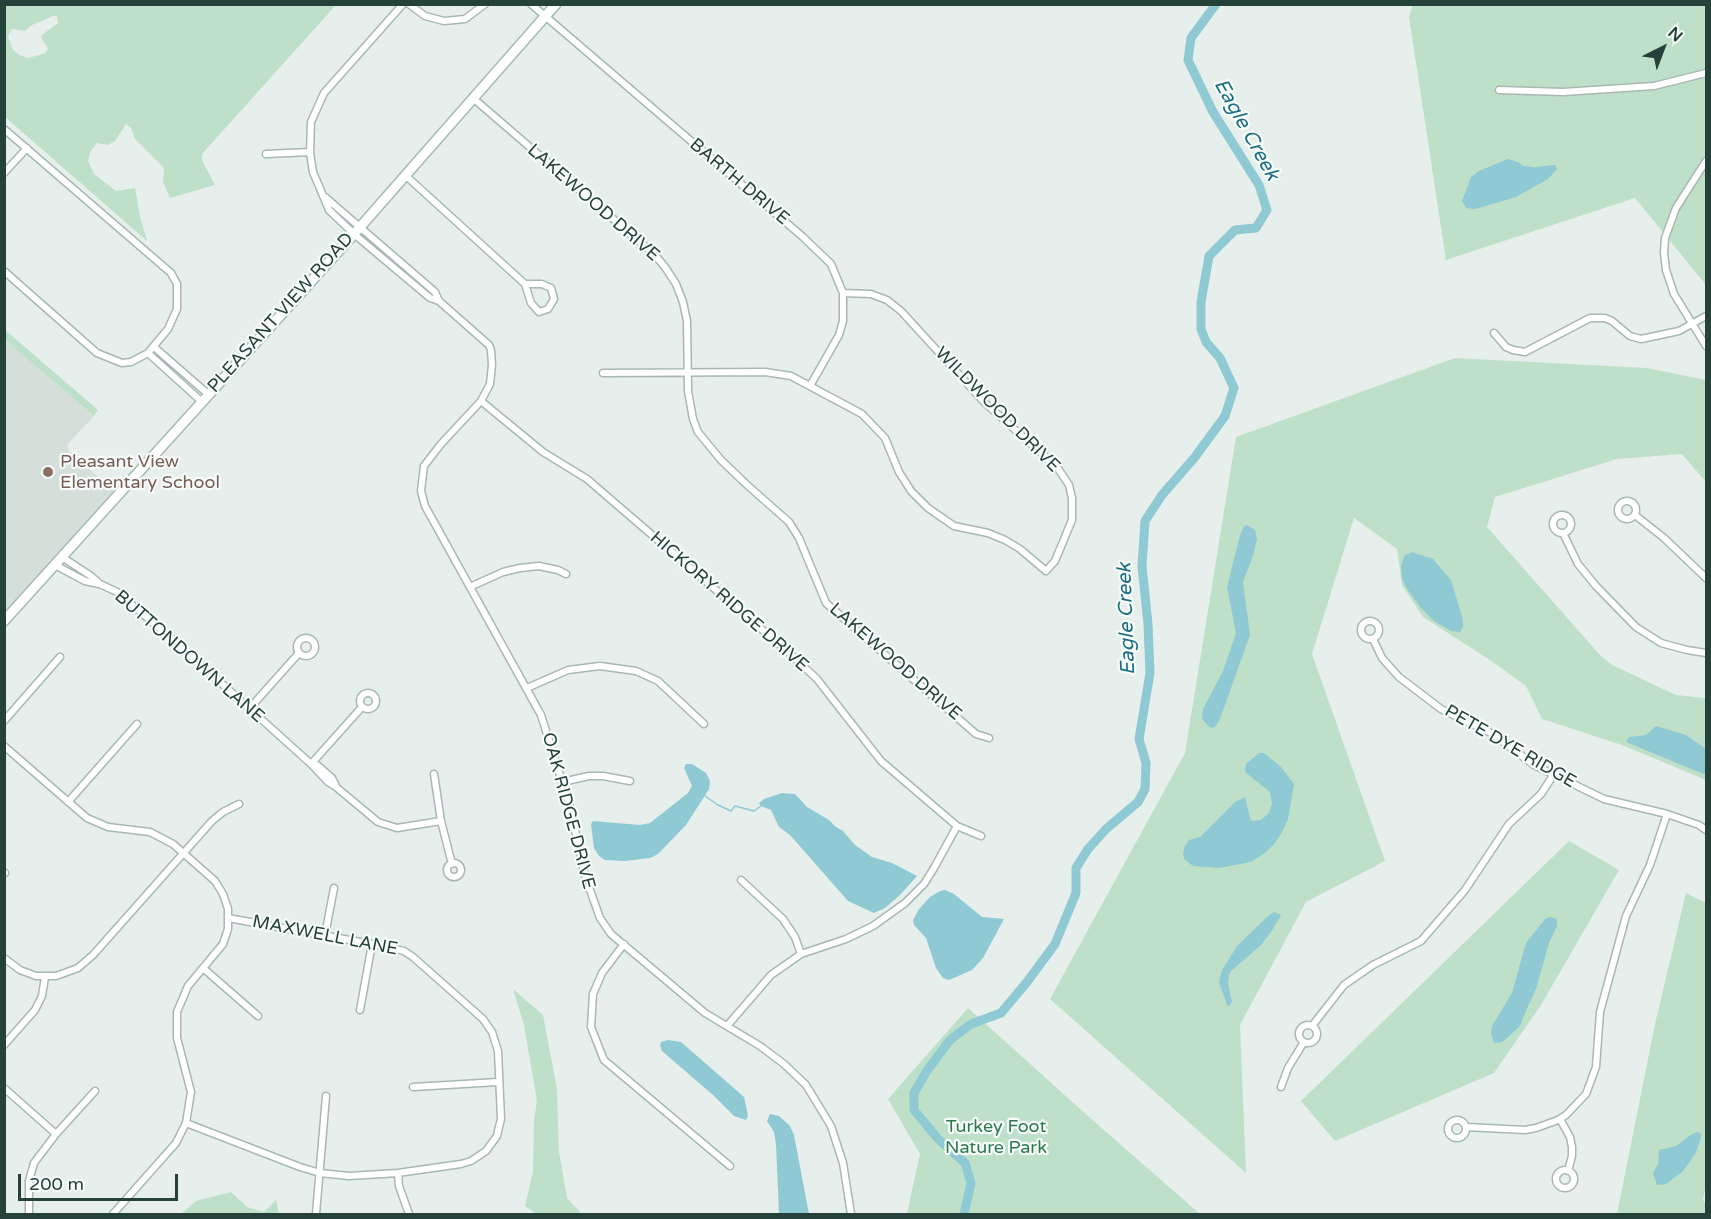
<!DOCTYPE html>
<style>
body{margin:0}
#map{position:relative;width:1711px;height:1219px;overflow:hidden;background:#e6efeb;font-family:"Varela Round",sans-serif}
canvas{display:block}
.frame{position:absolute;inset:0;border:6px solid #24423a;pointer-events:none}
.north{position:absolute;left:1633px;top:18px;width:60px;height:60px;-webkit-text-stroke:4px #f7fbf9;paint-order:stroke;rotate:42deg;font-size:16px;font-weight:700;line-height:24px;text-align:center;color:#24423a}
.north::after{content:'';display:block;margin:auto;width:21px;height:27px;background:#24423a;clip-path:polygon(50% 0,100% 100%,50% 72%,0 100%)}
.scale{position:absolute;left:18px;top:1174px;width:160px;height:27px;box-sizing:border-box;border:3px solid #24423a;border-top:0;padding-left:8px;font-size:18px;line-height:21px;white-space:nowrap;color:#24423a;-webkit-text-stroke:4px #f7fbf9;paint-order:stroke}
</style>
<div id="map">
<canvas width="1711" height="1219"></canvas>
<div class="frame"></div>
<div class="north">N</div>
<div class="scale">200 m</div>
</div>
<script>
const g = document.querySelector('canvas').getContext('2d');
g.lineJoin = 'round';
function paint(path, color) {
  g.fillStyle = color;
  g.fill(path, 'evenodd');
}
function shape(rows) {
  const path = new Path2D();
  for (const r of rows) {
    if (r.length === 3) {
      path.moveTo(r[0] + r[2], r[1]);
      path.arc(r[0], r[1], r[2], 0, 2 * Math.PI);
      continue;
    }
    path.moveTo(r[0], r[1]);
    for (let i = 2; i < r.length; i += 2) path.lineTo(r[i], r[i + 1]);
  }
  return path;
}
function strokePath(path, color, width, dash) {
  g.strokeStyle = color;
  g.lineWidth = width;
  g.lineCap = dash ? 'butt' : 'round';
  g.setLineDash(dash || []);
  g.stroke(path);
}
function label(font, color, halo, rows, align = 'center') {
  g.font = font + ' "Varela Round",sans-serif';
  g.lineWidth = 4.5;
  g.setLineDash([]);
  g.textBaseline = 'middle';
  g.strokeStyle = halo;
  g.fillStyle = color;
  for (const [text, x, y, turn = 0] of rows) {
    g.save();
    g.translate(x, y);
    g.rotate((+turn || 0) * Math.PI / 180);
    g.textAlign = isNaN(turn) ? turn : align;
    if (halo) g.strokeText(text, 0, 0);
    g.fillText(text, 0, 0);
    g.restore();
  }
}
paint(shape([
 [5,340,94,416,67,445,69,451,115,492,5,615]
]), '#d4dfda');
paint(shape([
 [5,4,336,4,336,5,202,154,202,160,215,185,170,198,163,182,164,168,135,139,131,128,126,124,115,141,108,145,97,143,90,152,88,161,94,174,116,191,135,188,140,217,147,241,5,117],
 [53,16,57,16,58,23,42,35,41,38,48,48,46,53,28,58,19,55,13,50,8,36,12,29,25,31,32,25],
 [1413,4,1706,5,1706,285,1635,198,1446,260,1409,17],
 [4,329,98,410,94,416,5,340],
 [1455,358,1647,368,1706,380,1706,482,1682,454,1617,459,1495,497,1487,527,1599,654,1612,665,1676,695,1706,698,1706,780,1622,745,1542,719,1526,686,1493,662,1423,617,1402,585,1397,549,1354,518,1312,654,1385,861,1306,902,1240,1025,1246,1173,1050,999,1185,753,1236,437],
 [1569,841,1619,870,1541,1005,1494,1073,1335,1141,1301,1101],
 [1686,893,1706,903,1706,1183,1703,1200,1706,1204,1706,1214,1617,1214,1655,1024],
 [513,989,543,1015,557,1089,559,1152,567,1198,582,1214,534,1214,534,1212,525,1206,533,1171,534,1120,537,1101,524,1025],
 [968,1008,1088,1116,1200,1214,907,1214,920,1154,888,1099],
 [231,1192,247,1207,264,1212,276,1200,279,1214,181,1214,196,1201]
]), '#bfe0c8');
paint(shape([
 [1508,159,1518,162,1523,166,1535,167,1555,165,1557,169,1548,179,1516,197,1475,209,1466,208,1462,201,1471,177,1479,171],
 [1247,525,1255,530,1257,539,1254,553,1243,582,1250,635,1220,719,1215,727,1210,728,1202,719,1203,709,1223,671,1236,633,1227,587,1241,532,1244,526],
 [1412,552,1433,559,1451,580,1463,620,1463,627,1460,632,1451,631,1434,621,1421,608,1407,589,1402,579,1401,566,1404,556],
 [1656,726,1686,735,1706,749,1706,775,1626,742,1629,737,1646,735],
 [1259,753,1264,753,1281,767,1294,784,1288,819,1282,832,1275,843,1266,852,1251,862,1219,868,1193,866,1184,859,1183,853,1185,846,1189,840,1200,837,1235,802,1245,797,1251,821,1261,820,1269,813,1272,804,1270,792,1245,772,1246,764],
 [686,764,692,764,706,773,710,781,709,789,686,825,658,854,650,858,625,861,605,860,599,856,594,848,591,824,593,821,640,825,650,823,688,793,692,786,684,768],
 [782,793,795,794,807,807,829,820,836,827,843,831,855,845,872,857,892,863,917,876,900,895,885,908,874,913,848,901,790,835,779,827,771,810,761,806,759,803,764,799],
 [945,890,954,894,982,917,1004,919,983,958,972,970,949,980,943,978,936,968,926,938,914,925,913,920,919,909,930,897,940,891],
 [1274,912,1281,915,1271,932,1261,945,1231,971,1229,975,1228,983,1232,1002,1229,1006,1227,1005,1219,982,1222,970,1237,946,1267,917],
 [1550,917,1557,919,1557,926,1549,943,1536,989,1525,1013,1520,1026,1508,1037,1502,1042,1494,1043,1491,1034,1492,1026,1512,993,1526,943,1545,919],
 [668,1040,681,1042,744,1097,748,1116,746,1120,734,1116,713,1095,662,1051,660,1045,661,1042],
 [770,1114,779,1116,790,1126,794,1135,809,1214,779,1214,776,1144,774,1132,767,1121],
 [1697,1132,1701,1134,1701,1138,1696,1152,1689,1163,1682,1172,1666,1184,1657,1185,1653,1173,1658,1164,1659,1150,1676,1146,1692,1134]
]), '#8ec9d4');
strokePath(shape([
 [705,796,718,805,731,811,735,806,754,811,761,806]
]), '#8ec9d4', 1.5);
strokePath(shape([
 [964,1214,971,1183,965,1163,938,1139,914,1110,914,1093,926,1072,950,1040,971,1024,1001,1013,1027,982,1055,944,1076,893,1076,868,1088,849,1106,829,1138,802,1145,789,1146,763,1139,739,1150,673,1148,624,1142,566,1145,521,1162,495,1195,457,1225,416,1234,388,1220,358,1206,342,1201,329,1201,302,1209,256,1235,230,1256,228,1267,210,1259,185,1213,112,1188,60,1191,38,1216,4]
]), '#8ec9d4', 9);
const minor = shape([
 [403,4,324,93,311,122,310,153,313,172,329,210,354,234,430,298,439,301,489,345,491,350,492,365,490,384,481,401,441,444,424,466,421,491,425,506,541,715,570,807,585,876,600,918,611,934,705,1013,760,1046,784,1064,806,1085,831,1126,843,1163,851,1214],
 [409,4,425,16,444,21,465,19,485,4],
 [531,4,803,237,831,264,843,293,843,321,839,335,810,386],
 [1499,90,1563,92,1654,86,1706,73],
 [474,99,654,254,665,267,676,284,683,302,687,321,688,391,693,419,698,432,721,460,746,484,789,522,799,538,826,603,976,734,989,738],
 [4,129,171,273,177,284,177,309,168,329,148,353,131,362,122,363,97,353,4,271],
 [266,154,310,152],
 [1706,161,1676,208,1665,238,1664,253,1666,270,1674,294,1706,346],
 [4,173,27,148],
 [405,175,525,284,531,303,539,312,548,309,554,299,551,288,542,284,525,284],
 [325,197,435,292,439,301],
 [1494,333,1506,347,1513,350,1525,352,1590,318,1605,318,1612,321,1630,336,1641,339,1679,331,1706,316],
 [154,347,208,394],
 [148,353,201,401],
 [603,373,765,372,791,376,862,414,885,438,899,472,911,491,928,508,954,526,988,533,1005,540,1020,549,1046,571,1055,561,1072,520,1072,498,1069,485,1057,467,985,403,901,311,887,300,871,294,843,293],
 [481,401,543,452,587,479,788,652,817,679,881,761,957,826,981,836],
 [1627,510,9],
 [1562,524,9],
 [1635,515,1664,538,1706,578],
 [1563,533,1578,564,1596,586,1636,627,1661,643,1687,650,1706,653],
 [62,557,91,576,100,584,117,592,179,645,311,764,328,782,336,787,378,822,397,828,441,821],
 [55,565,85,581,99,584],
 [470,587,503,572,520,568,539,566,558,570,566,574],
 [1370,630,9],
 [306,647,9],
 [1373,639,1382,658,1399,677,1441,709,1493,734,1534,765,1604,799,1667,814,1699,825,1706,830],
 [527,688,568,670,600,666,636,671,658,681,704,724],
 [368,701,8],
 [249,709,299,653],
 [4,721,60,657],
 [4,746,87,818,108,827,150,832,173,844,215,881,223,894,228,909,228,929,223,944,188,986,177,1012,177,1038,191,1092,186,1123,176,1143,113,1214],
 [311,764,362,707],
 [311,764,317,765,332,778,336,786],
 [434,774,441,821,452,864],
 [562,782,589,776,603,776,630,781],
 [68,802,137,724],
 [454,870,7],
 [4,873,5,873],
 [741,880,783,919,795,937,801,954],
 [325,935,334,888],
 [624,944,602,973,593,994,591,1027,604,1060,730,1166],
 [4,958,20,970,36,976,56,976,78,968,93,955,212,821,223,812,239,804],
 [203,968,258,1016],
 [360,1010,372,944],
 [1308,1034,9],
 [727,1026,771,975,801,954,846,939,873,926,905,903,924,884,934,868,957,826],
 [1312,1026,1344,985,1373,965,1421,941,1465,890,1509,824,1541,794,1554,774],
 [4,1045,35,1010,42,996,45,977],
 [413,1087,498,1082],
 [1281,1087,1288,1068,1304,1042],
 [4,1088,56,1134],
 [1560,1119,1570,1137,1572,1147,1572,1156,1568,1171],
 [1457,1129,9],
 [186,1123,300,1167,320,1173,349,1176,398,1173,461,1164,471,1161,486,1151,497,1136,499,1127,501,1119,498,1051,492,1032,483,1019,413,957,404,951,388,947,228,918],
 [1466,1127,1525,1130,1536,1128,1558,1120,1566,1115,1586,1094,1596,1067,1600,1012,1626,916,1650,865,1667,814],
 [1565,1179,9],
 [398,1173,399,1186,409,1214],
 [29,1214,29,1181,34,1163,56,1134,95,1091],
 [316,1214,326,1096]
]);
const secondary = shape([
 [4,621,354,234,556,4]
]);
strokePath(minor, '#a8b8b2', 9);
strokePath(secondary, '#a4bbb3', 12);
strokePath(minor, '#fff', 6);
strokePath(secondary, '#fff', 9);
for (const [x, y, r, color] of [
 [48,472,6,"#8d6e63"]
]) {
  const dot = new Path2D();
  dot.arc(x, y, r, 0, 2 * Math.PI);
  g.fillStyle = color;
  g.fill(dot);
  strokePath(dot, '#f7fbf9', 2);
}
label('18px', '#24423a', '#f7fbf9', [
 ["BARTH DRIVE",739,182,40],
 ["LAKEWOOD DRIVE",593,203,41],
 ["PLEASANT VIEW ROAD",281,313,-48],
 ["WILDWOOD DRIVE",997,410,45],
 ["HICKORY RIDGE DRIVE",729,602,41],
 ["BUTTONDOWN LANE",189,657,41],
 ["LAKEWOOD DRIVE",895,662,41],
 ["PETE DYE RIDGE",1510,747,30],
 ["OAK RIDGE DRIVE",568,811,75],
 ["MAXWELL LANE",325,936,11]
]);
label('18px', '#785e54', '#f7fbf9', [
 ["Pleasant View",60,462],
 ["Elementary School",60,483]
], 'left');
label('18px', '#2d7a4b', '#f7fbf9', [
 ["Turkey Foot",996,1127],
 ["Nature Park",996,1148]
]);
label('italic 20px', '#1c6f80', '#f7fbf9', [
 ["Eagle Creek",1246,130,61],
 ["Eagle Creek",1127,619,-92]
]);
</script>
